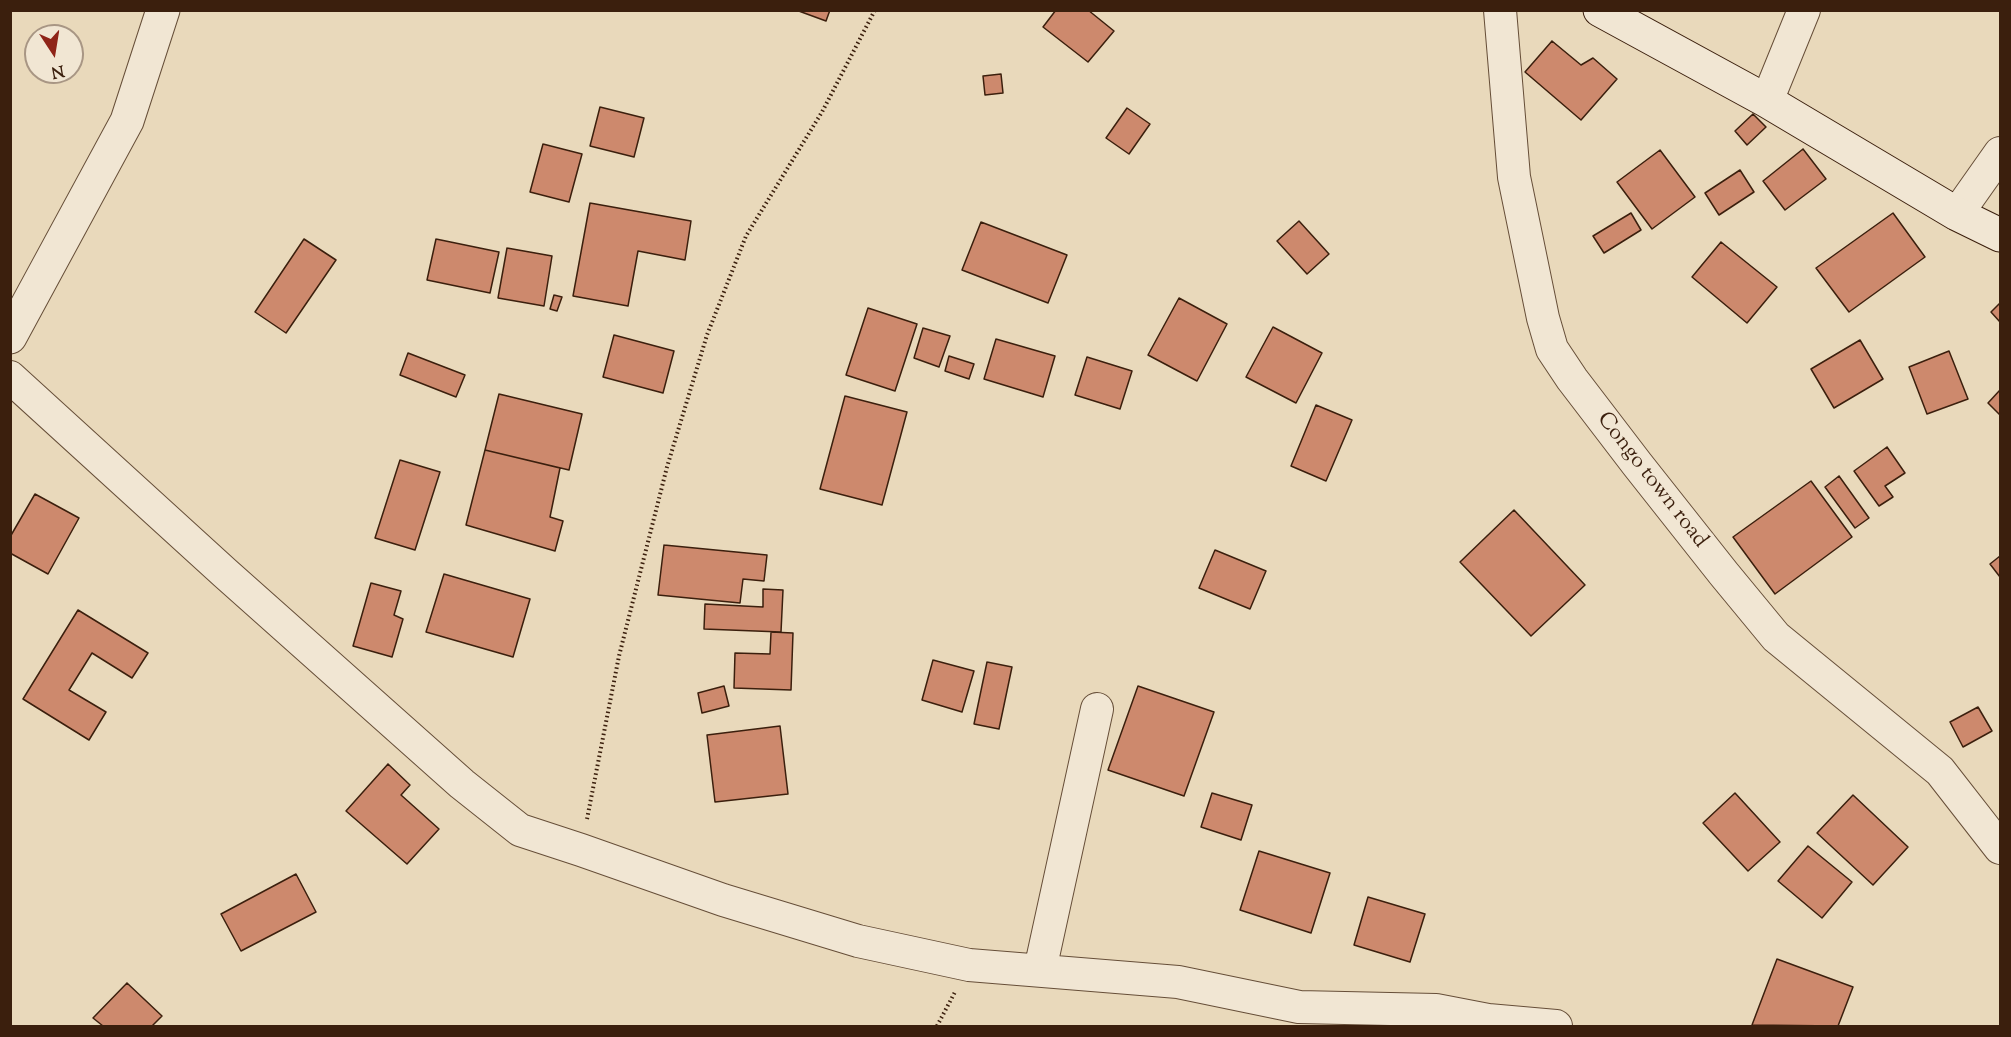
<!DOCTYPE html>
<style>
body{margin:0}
#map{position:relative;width:2011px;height:1037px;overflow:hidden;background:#e9d9bb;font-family:"Sorts Mill Goudy",serif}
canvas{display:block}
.frame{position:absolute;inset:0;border:12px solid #3b1f0d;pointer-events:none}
.north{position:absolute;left:24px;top:24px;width:60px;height:60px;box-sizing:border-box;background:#f1e6d3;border:2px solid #a89684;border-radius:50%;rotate:168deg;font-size:16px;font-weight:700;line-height:24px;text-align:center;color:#3b1f0d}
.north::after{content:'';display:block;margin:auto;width:21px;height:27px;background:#8f2418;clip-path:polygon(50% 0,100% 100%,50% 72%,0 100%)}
</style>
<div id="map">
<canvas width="2011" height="1037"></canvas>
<div class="frame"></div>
<div class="north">N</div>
</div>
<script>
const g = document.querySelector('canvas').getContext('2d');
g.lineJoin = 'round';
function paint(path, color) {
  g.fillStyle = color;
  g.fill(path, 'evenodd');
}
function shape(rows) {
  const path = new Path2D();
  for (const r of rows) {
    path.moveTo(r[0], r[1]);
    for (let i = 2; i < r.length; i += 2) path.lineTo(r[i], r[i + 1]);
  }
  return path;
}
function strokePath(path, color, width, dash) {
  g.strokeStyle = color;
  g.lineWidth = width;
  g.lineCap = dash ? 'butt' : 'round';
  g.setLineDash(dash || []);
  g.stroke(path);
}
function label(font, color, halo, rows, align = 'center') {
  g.font = font + ' "Sorts Mill Goudy",serif';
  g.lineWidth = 6;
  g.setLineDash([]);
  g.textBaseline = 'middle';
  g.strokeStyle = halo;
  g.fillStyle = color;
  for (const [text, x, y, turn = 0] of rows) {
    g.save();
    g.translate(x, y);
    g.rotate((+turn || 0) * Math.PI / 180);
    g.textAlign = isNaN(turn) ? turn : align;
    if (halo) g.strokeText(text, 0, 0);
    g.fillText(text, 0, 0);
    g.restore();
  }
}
const building = shape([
 [796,10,830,10,826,21,796,10],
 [1056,10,1088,10,1114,31,1088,62,1043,27,1056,10],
 [1552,41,1581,65,1593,58,1617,79,1581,120,1525,72,1552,41],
 [1001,74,1003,93,985,95,983,76,1001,74],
 [600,107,644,118,634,157,590,146,600,107],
 [1127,108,1150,124,1129,154,1106,138,1127,108],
 [1753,114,1766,127,1747,145,1735,131,1753,114],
 [543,144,582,154,569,202,530,192,543,144],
 [1803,149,1826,179,1785,210,1763,181,1803,149],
 [1660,150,1695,197,1652,229,1617,182,1660,150],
 [1740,170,1754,192,1719,215,1705,193,1740,170],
 [590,203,691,221,685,260,638,251,628,306,573,296,590,203],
 [1631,213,1641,230,1604,253,1593,236,1631,213],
 [1893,213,1925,257,1849,312,1816,268,1893,213],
 [1299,221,1329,254,1307,274,1277,241,1299,221],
 [981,222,1067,255,1048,303,962,270,981,222],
 [304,239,336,260,286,333,255,312,304,239],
 [436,239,499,252,490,293,427,280,436,239],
 [1721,242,1777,287,1747,323,1692,277,1721,242],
 [507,248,552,256,544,306,498,298,507,248],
 [554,295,562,297,557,311,550,309,554,295],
 [1179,298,1227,324,1197,381,1148,355,1179,298],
 [2000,303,2000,322,1991,312,2000,303],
 [868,308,917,324,895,391,846,375,868,308],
 [1273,327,1322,353,1296,403,1246,377,1273,327],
 [923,328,950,336,939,367,914,358,923,328],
 [614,335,674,351,663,393,603,377,614,335],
 [996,339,1055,356,1043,397,984,379,996,339],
 [1860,340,1883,379,1834,408,1811,369,1860,340],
 [1949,351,1968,399,1927,414,1909,367,1949,351],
 [408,353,465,375,456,397,400,375,408,353],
 [949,356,974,364,969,379,945,371,949,356],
 [1087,357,1132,371,1120,409,1075,395,1087,357],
 [2000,390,2000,415,1988,403,2000,390],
 [499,394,582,414,569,470,485,450,499,394],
 [845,396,907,412,882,505,820,489,845,396],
 [1316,405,1352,420,1326,481,1291,466,1316,405],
 [1887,447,1905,473,1885,486,1893,497,1879,506,1854,471,1887,447],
 [485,450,560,468,550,517,563,521,555,551,466,525,485,450],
 [400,460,440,472,415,550,375,538,400,460],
 [1839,476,1869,518,1855,528,1825,487,1839,476],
 [1811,481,1852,537,1775,594,1733,537,1811,481],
 [35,494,79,518,48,574,10,553,10,537,35,494],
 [1514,510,1585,585,1531,636,1460,562,1514,510],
 [664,545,767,555,764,581,743,579,740,603,658,595,664,545],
 [1215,550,1266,571,1250,609,1199,588,1215,550],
 [2000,556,2000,577,1990,564,2000,556],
 [444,574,530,599,513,657,426,632,444,574],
 [371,583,401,591,394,615,403,619,392,657,353,646,371,583],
 [763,589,783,590,781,632,704,629,705,604,763,607,763,589],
 [78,610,148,653,132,678,92,653,69,690,106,712,89,740,23,699,78,610],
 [771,632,793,633,791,690,734,688,735,653,770,654,771,632],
 [933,660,974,671,962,712,922,700,933,660],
 [987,662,1012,667,999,729,974,724,987,662],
 [724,686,729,706,702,713,698,693,724,686],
 [1138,686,1214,712,1184,796,1108,770,1138,686],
 [1978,707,1992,731,1963,747,1950,722,1978,707],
 [780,726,788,794,715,802,707,735,780,726],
 [388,764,410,785,401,795,439,829,407,864,346,811,388,764],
 [1212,793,1252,805,1241,840,1201,827,1212,793],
 [1735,793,1780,842,1748,871,1703,823,1735,793],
 [1853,795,1908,847,1873,885,1817,833,1853,795],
 [1808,846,1852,882,1822,918,1778,881,1808,846],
 [1259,851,1330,873,1311,933,1240,910,1259,851],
 [296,874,316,912,241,951,221,914,296,874],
 [1368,897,1425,914,1410,962,1354,945,1368,897],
 [1777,959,1853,987,1838,1026,1752,1025,1777,959],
 [127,983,162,1016,152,1026,103,1026,93,1018,127,983]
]);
paint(building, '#cd896d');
strokePath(building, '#3b1f0d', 1.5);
const minor = shape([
 [1500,10,1514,177,1543,318,1552,349,1572,379,1637,464,1724,574,1776,637,1940,771,2000,848],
 [1767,101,1804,10],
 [1957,214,2000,153],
 [10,377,225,573,462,784,520,830,581,850,723,900,858,941,969,965,1178,982,1299,1007,1436,1010,1488,1020,1556,1026],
 [1040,970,1097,709]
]);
const tertiary = shape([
 [10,337,127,121,163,10]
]);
const secondary = shape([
 [1600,10,1767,101,1957,214,2000,235]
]);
strokePath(minor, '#664e38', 34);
strokePath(tertiary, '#664e38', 35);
strokePath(secondary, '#3b1f0d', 35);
strokePath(shape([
 [587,819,619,656,667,467,707,335,746,236,822,112,875,10],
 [937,1026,955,992]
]), '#3b1f0d', 4, [1.5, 3]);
strokePath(minor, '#f1e6d3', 32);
strokePath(tertiary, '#f1e6d3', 33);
strokePath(secondary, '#f1e6d3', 33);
label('22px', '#3b1f0d', '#f1e6d3', [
 ["Congo town road",1651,481,52]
]);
</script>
